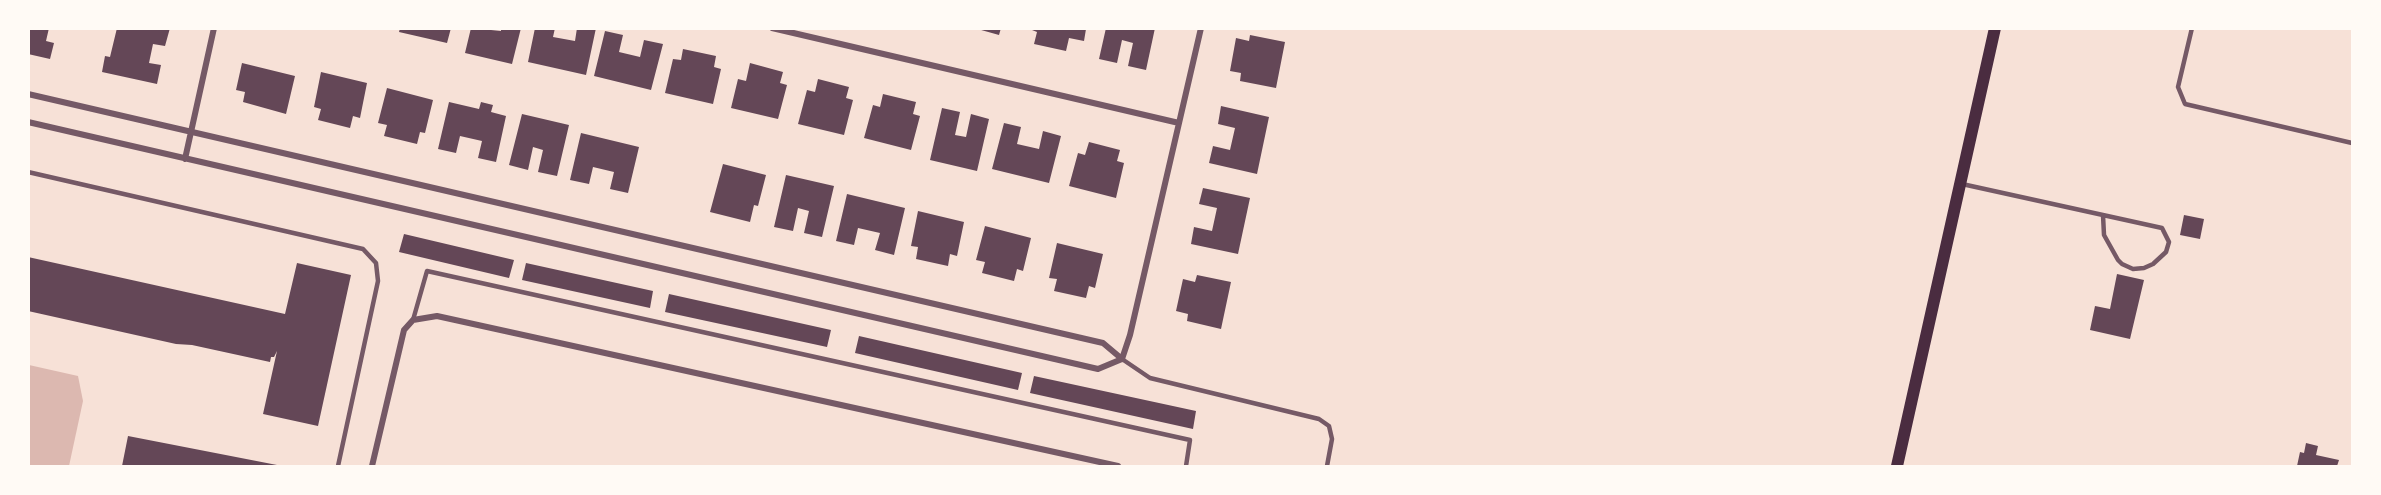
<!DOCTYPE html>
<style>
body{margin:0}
#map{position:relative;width:2381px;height:495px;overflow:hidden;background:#f7e1d7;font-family:"PT Sans Narrow",sans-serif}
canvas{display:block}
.frame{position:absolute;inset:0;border:30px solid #fffaf5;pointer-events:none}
</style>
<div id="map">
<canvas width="2381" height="495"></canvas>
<div class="frame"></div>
</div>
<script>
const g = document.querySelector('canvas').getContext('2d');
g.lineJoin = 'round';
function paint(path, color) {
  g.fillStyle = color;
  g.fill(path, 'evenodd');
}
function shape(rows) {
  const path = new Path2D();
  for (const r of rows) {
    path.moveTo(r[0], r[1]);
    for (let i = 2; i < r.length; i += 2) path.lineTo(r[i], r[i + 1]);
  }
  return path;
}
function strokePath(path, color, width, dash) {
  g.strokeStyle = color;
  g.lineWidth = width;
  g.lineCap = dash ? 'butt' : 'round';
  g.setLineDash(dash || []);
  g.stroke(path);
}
paint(shape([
 [29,365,78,376,83,401,69,466,29,466]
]), '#dcb8b0');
paint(shape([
 [28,28,49,28,46,41,54,43,50,59,28,54],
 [117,28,170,28,165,46,153,44,149,63,161,65,157,84,102,72,105,56,110,57],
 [400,28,451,28,447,43,399,32],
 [471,28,501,31,501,28,521,28,512,64,465,53],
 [535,28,555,28,553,37,575,41,577,28,596,28,586,75,528,62],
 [974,28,1001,28,999,35],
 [1027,28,1083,28,1086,29,1084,41,1069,38,1066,51,1034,44,1037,32],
 [1106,28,1155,28,1146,70,1128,66,1133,43,1122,40,1117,63,1099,59],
 [605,31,623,35,619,52,640,57,644,40,663,44,651,90,594,76],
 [1250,35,1285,42,1276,88,1240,81,1241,73,1230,71,1236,38,1249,41],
 [683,49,716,56,714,67,721,69,713,104,665,93,673,59,681,60],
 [242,63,295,76,286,114,243,102,245,92,236,90],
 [750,63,783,72,780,83,787,85,778,119,731,108,738,79,746,81],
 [321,72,367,83,360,118,353,116,350,128,318,120,321,109,314,107],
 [818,79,849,87,846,98,853,100,844,135,798,124,807,90,815,92],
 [387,88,433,100,425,133,420,132,417,144,384,136,387,125,378,123],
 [883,94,916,102,913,114,920,116,911,150,864,138,873,105,880,107],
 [449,102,479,109,481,102,493,105,491,112,506,116,496,162,478,158,482,141,460,136,456,153,438,149],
 [1221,106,1269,117,1257,174,1209,163,1213,146,1230,150,1235,128,1218,124],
 [942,108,960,112,955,135,966,137,971,114,989,119,977,171,930,160],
 [522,114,569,125,557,176,538,172,543,150,533,147,528,170,509,165],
 [1004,123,1021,127,1017,144,1039,149,1043,131,1061,136,1049,183,992,169],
 [581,133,639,147,628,193,610,189,614,172,593,167,589,184,570,180],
 [1089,142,1120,150,1117,161,1124,163,1116,198,1069,186,1078,153,1085,155],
 [723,164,766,175,758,206,754,205,750,222,710,212],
 [786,175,834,186,822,237,804,233,809,211,798,208,793,231,774,227],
 [1203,188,1250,198,1238,254,1191,244,1194,227,1212,231,1217,208,1199,204],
 [847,194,905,208,894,255,875,250,880,233,858,228,854,245,836,241],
 [918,211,964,222,957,256,950,254,948,266,916,259,918,247,911,246],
 [2184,215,2204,219,2200,239,2180,235],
 [985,226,1031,238,1023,271,1017,269,1014,281,982,273,985,262,976,260],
 [404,234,514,260,509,278,399,252],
 [1057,243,1103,254,1095,288,1089,286,1086,298,1054,291,1057,279,1049,278],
 [28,257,285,314,297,263,351,275,318,426,263,414,277,351,274,357,271,357,270,362,192,345,176,344,28,311],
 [526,263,653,291,650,308,522,280],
 [2117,274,2144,280,2130,339,2090,330,2095,306,2110,309],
 [1197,275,1231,282,1221,329,1187,321,1188,314,1176,311,1183,279,1195,282],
 [669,294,831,330,827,347,665,312],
 [859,336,1022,373,1018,390,855,353],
 [1034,376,1196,411,1193,429,1030,393],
 [128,436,277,465,277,466,122,466],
 [2306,443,2318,446,2316,455,2339,460,2337,466,2297,466,2300,452,2304,453]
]), '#644757');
strokePath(shape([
 [2192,28,2178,87,2185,104,2352,143],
 [28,172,363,249,376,263,378,281,338,466],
 [1962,184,2162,228,2169,242,2166,252,2153,264,2144,268,2133,269,2122,264,2118,260,2104,235,2103,215],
 [413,320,427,271,1190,440,1186,466],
 [1122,359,1150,378,1319,419,1329,426,1332,439,1327,466]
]), '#755966', 4.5);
strokePath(shape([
 [772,28,1179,123],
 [28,94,1103,343,1122,359],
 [28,122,1098,369,1122,359],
 [185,159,214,28],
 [1122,359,1130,335,1201,28],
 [372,466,404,330,413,320,437,316,1118,466]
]), '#755966', 6);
strokePath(shape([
 [1897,466,1995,28]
]), '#4a2c40', 12);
</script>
